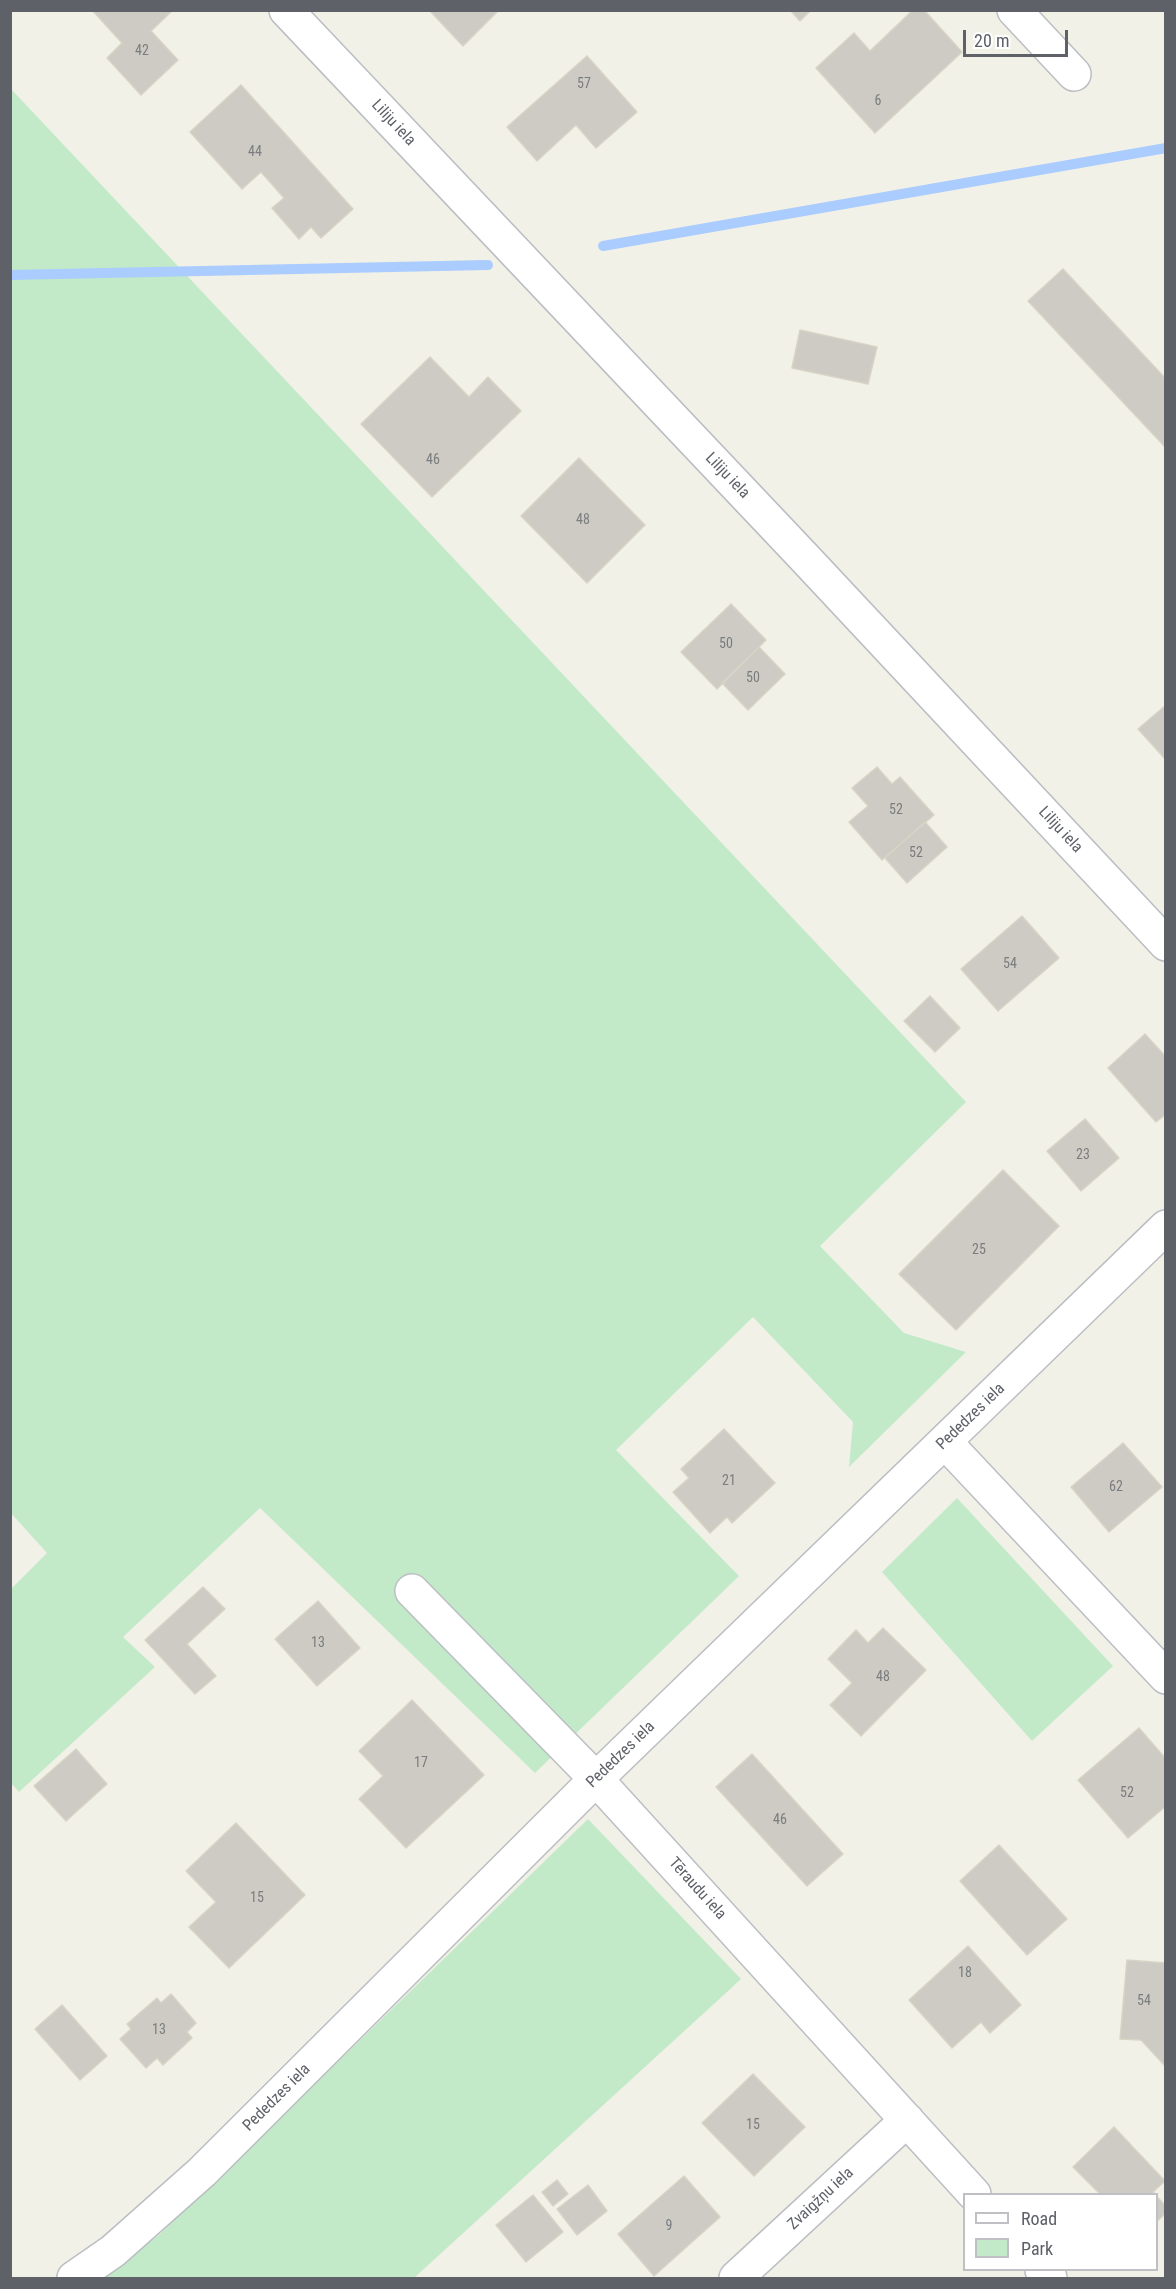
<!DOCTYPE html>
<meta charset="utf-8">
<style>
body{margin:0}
#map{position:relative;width:1176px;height:2289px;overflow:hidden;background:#f2f1e7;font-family:"Roboto Condensed",sans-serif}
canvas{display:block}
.frame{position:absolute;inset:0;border:12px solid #5e6168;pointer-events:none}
.legend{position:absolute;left:963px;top:2193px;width:195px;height:78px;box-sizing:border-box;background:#fff;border:2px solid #bfc0c3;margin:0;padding:8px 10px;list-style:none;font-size:18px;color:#5e6168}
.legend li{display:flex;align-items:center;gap:12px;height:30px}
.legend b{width:30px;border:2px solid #bfc0c3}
.scale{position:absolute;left:963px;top:30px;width:105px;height:27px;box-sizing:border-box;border:3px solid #5e6168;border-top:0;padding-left:8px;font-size:18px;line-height:21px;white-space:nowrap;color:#5e6168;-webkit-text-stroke:4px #fff;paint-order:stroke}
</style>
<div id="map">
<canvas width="1176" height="2289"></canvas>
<div class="frame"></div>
<ul class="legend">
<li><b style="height:8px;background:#fff"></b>Road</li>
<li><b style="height:16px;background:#c2eac9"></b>Park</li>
</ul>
<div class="scale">20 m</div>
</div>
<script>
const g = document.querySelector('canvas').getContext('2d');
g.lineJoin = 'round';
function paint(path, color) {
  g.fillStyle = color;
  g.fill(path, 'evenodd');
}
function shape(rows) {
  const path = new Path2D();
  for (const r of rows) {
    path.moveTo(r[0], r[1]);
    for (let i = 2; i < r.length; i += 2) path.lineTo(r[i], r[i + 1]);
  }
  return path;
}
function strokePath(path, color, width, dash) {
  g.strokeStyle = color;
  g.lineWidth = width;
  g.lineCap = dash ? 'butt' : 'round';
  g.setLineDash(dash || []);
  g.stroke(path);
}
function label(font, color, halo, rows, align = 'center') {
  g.font = font + ' "Roboto Condensed",sans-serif';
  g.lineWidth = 6;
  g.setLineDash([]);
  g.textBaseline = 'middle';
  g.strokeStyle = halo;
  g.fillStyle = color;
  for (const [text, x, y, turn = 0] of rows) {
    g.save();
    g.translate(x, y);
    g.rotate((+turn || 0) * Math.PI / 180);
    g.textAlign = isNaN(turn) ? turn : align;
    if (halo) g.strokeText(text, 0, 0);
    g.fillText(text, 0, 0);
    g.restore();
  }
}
paint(shape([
 [11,89,966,1102,820,1246,904,1333,966,1352,849,1467,853,1422,753,1317,616,1450,739,1576,535,1773,260,1508,123,1637,155,1667,19,1792,11,1783,11,1589,47,1553,10,1512],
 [957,1498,1113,1666,1032,1741,882,1572],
 [588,1819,741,1979,727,1992,414,2278,104,2278,159,2235]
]), '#c2eac9');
strokePath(shape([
 [603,246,1166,148],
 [10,275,488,265]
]), '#acf', 10);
const building = shape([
 [92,10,173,10,151,31,178,60,141,95,107,58,122,43,92,10],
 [429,10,499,10,463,46,429,10],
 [790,10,811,10,800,21,790,10],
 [913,10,924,10,962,52,875,133,816,68,854,33,870,51,913,10],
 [587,56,637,112,596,148,576,125,537,161,507,127,587,56],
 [241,85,353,209,321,238,311,227,299,239,272,208,284,198,261,172,242,189,190,132,241,85],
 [1063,269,1166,379,1166,448,1028,301,1063,269],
 [800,330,877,347,868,384,792,368,800,330],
 [430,357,469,397,488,377,521,411,432,497,361,424,430,357],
 [579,458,645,525,587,583,521,516,579,458],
 [731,604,766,640,717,689,681,652,731,604],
 [759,647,785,674,748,710,722,683,759,647],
 [1166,705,1166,760,1138,729,1166,705],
 [877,767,892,784,900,777,934,815,882,860,849,822,868,806,852,788,877,767],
 [925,822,947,847,907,883,885,858,925,822],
 [1022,916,1059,958,998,1011,961,969,1022,916],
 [930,996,960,1028,935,1052,904,1021,930,996],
 [1145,1034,1166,1057,1166,1114,1156,1122,1108,1068,1145,1034],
 [1085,1119,1119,1158,1081,1191,1047,1151,1085,1119],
 [1003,1170,1059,1226,956,1330,899,1274,1003,1170],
 [724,1429,775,1483,732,1523,727,1517,710,1533,673,1492,689,1478,681,1469,724,1429],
 [1123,1443,1162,1487,1109,1532,1071,1487,1123,1443],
 [203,1587,225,1609,187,1644,216,1676,195,1694,145,1640,203,1587],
 [318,1601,360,1648,317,1686,275,1639,318,1601],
 [883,1628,926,1670,861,1736,830,1705,852,1683,828,1659,856,1630,868,1643,883,1628],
 [412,1700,484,1775,406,1848,359,1799,383,1776,359,1751,412,1700],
 [1139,1728,1166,1759,1166,1806,1128,1838,1078,1780,1139,1728],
 [76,1749,107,1784,66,1821,34,1786,76,1749],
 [752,1754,843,1854,807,1886,716,1787,752,1754],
 [236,1823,305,1895,229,1968,189,1927,216,1902,186,1871,236,1823],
 [999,1845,1067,1919,1027,1955,960,1881,999,1845],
 [968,1946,1021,2005,990,2033,981,2022,952,2048,909,2000,968,1946],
 [1127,1960,1166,1963,1166,2067,1141,2040,1120,2039,1127,1960],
 [171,1994,196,2023,187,2032,192,2038,163,2065,157,2058,146,2068,120,2039,131,2029,127,2024,157,1998,161,2003,171,1994],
 [62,2005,107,2056,80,2080,35,2029,62,2005],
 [753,2074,805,2127,754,2176,702,2123,753,2074],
 [1114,2127,1165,2181,1153,2192,1155,2194,1100,2194,1073,2167,1114,2127],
 [684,2176,720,2217,654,2276,618,2234,684,2176],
 [557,2180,568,2194,553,2206,542,2192,557,2180],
 [588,2185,607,2211,577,2235,557,2209,588,2185],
 [533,2195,563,2232,526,2262,496,2225,533,2195],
 [1156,2196,1166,2206,1166,2213,1156,2222,1156,2196]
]);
paint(building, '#cdcbc4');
strokePath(building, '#d7d4c5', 1.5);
const street = shape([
 [286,10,802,555,1166,944],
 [1014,10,1074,74],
 [945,1442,1166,1677],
 [412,1591,596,1779,974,2194],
 [1042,2270,1050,2278],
 [74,2278,113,2251,202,2172,596,1779,1166,1227],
 [736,2278,907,2120]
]);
strokePath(street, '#bbbec3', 36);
strokePath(street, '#fff', 33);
label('14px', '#7a7c7f', null, [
 ["42",142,51],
 ["57",584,84],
 ["6",878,101],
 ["44",255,152],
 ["46",433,460],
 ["48",583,520],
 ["50",726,644],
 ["50",753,678],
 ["52",896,810],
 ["52",916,853],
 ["54",1010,964],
 ["23",1083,1155],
 ["25",979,1250],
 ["21",729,1481],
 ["62",1116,1487],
 ["13",318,1643],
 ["48",883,1677],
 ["17",421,1763],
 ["52",1127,1793],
 ["46",780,1820],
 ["15",257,1898],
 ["18",965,1973],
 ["54",1144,2001],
 ["13",159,2030],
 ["15",753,2125],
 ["9",669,2226]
]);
label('16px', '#5e6168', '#fff', [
 ["Liliju iela",393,123,47],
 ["Liliju iela",727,476,46],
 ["Liliju iela",1060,830,47],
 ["Pededzes iela",971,1417,-44],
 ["Pededzes iela",621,1755,-44],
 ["Tēraudu iela",697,1889,48],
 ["Pededzes iela",277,2098,-45],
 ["Zvaigžņu iela",821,2199,-43]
]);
</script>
